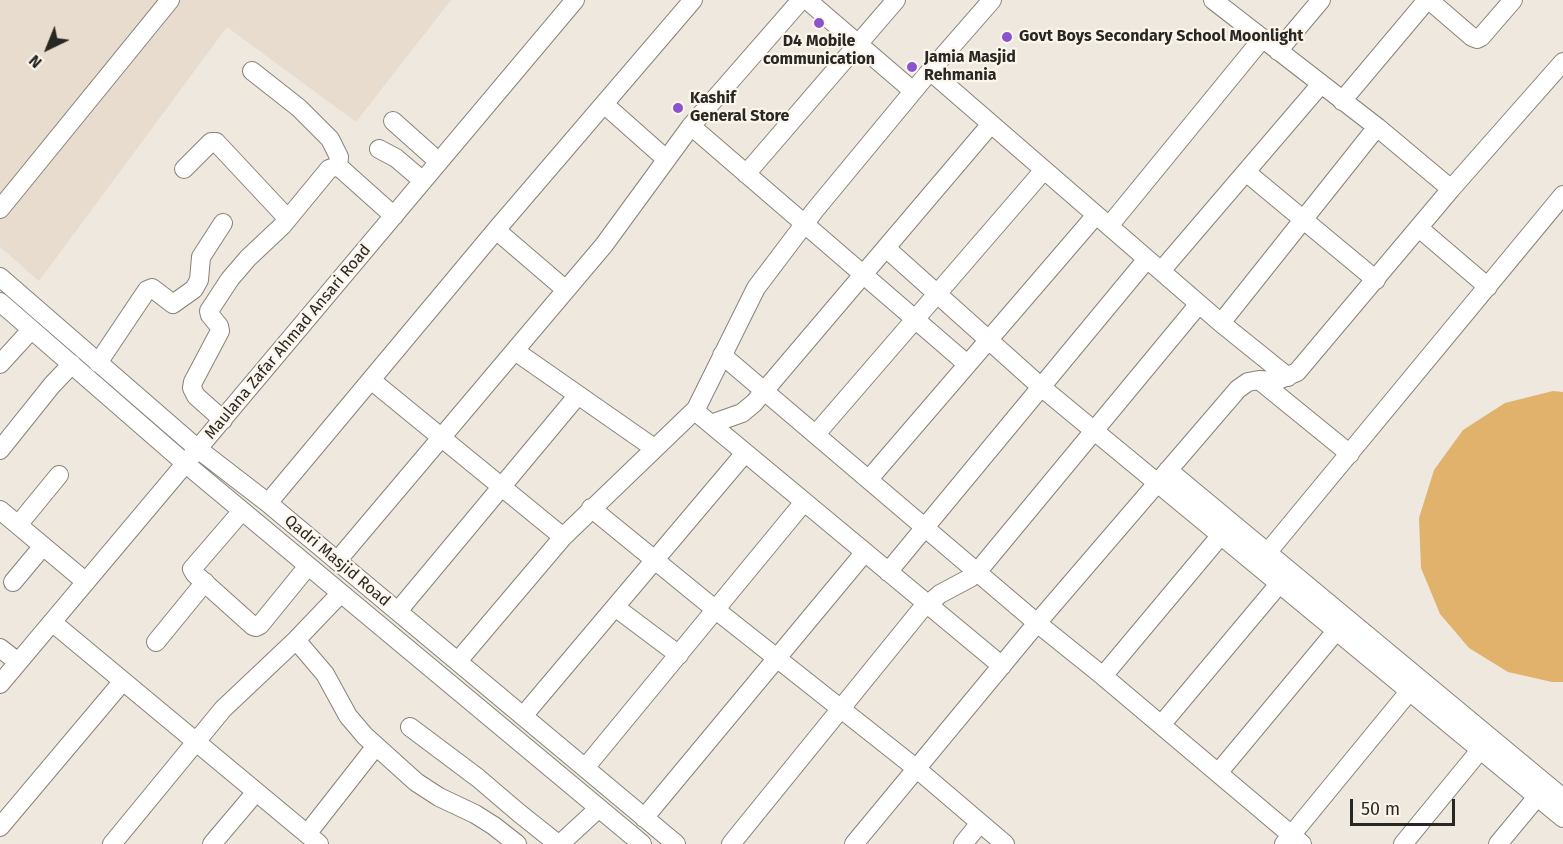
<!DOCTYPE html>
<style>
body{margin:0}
#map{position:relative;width:1563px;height:844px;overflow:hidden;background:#efe8df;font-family:"Fira Sans",sans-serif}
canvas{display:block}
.north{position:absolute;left:18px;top:18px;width:60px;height:60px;-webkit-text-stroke:4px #fcf5ec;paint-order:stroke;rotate:223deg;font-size:16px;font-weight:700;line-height:24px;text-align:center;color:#292723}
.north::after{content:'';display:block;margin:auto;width:21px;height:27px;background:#292723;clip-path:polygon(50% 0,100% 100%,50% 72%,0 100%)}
.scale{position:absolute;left:1350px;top:799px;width:105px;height:27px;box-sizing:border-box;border:3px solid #292723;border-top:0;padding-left:8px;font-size:18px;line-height:21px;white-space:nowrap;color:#292723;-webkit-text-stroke:4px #fcf5ec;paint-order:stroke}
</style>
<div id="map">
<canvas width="1563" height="844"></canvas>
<div class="north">N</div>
<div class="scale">50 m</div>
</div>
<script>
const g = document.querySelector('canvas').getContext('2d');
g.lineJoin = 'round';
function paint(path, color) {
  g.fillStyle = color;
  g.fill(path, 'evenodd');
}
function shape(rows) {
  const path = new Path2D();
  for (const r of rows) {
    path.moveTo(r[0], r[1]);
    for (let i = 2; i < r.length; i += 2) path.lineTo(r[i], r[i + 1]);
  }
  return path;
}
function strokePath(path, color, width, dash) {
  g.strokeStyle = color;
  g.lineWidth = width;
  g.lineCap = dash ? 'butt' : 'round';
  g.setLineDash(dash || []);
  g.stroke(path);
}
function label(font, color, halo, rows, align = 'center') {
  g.font = font + ' "Fira Sans",sans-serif';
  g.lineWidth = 4.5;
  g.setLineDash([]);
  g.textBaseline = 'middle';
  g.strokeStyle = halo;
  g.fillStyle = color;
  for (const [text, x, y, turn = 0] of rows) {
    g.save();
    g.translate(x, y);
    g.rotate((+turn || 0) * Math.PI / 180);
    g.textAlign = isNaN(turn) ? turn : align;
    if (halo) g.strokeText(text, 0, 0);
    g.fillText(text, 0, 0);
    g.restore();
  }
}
paint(shape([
 [0,0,451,0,356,122,227,27,39,281,0,247]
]), '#e8dcce');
paint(shape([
 [1553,391,1563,392,1563,682,1552,682,1508,672,1469,648,1440,614,1421,568,1419,518,1434,470,1463,430,1505,403]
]), '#e1b26c');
const minor = shape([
 [807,0,913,91],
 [992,0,930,71,815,210,756,288,695,411,1002,666],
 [1213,0,1377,127,1451,189],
 [1429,0,1472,37,1477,39,1481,37,1513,0],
 [1278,51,1321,0],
 [252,71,299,108,330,139,339,157,338,166],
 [930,71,1221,323,1288,377],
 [1342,101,1427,0],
 [604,104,666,159],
 [393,121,439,162],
 [691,126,967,364],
 [379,149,396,158,423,181],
 [184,169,211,142,216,142,288,219],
 [1246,172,1376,280],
 [746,174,896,0],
 [0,209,170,0],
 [1109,226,1262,39],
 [1419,228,1488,287],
 [496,230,566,290],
 [886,248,1040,386,1563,818],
 [1161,271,1321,84],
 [0,277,198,449,268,503,676,844],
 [0,302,186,464,642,844],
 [1221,323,1377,127],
 [515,351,654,448],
 [722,355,1037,623,1103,676,1302,844],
 [98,363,147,290,152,288,173,304,194,289,199,280,201,257,223,223],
 [0,364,31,330],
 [371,380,563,537],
 [1259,380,1350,454],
 [223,420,196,396,192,388,193,382,220,331,219,326,210,315,209,311,230,279,248,258,282,226,329,169,338,166,394,216],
 [711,424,742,413,754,403,991,124],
 [816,434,1044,170],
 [0,450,52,385,72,364],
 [1168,470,1563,798],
 [869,479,1096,215],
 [268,503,496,230,693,0],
 [591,508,716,610,917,769,1005,844],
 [0,510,86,582],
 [242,511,192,569,195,574,253,626,256,627,260,625,308,566],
 [18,525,59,475],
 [1262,559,1563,195],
 [337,561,604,245,691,126,801,0],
 [888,572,1147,259],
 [13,582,43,546],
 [615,607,679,655],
 [398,611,578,395],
 [52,622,319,844],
 [296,640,325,674,348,716,365,736,416,782,439,797,475,814,494,826,517,844],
 [156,642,205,582],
 [0,648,18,662],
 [458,661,563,537,696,409],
 [1103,676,1221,535],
 [0,684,575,0],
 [523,716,745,453],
 [1161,725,1280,583],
 [410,727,478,778,519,813,558,844],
 [585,768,804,502],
 [1218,773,1337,630],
 [644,818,865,552],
 [0,827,123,681],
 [307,834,376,746],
 [112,844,223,709,296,640,341,593],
 [212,844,256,792],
 [560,844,599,808],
 [731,844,920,611,940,594,970,578,978,571,1199,304],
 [854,844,1037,623,1238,389,1248,382,1259,380,1276,381,1297,372,1451,189,1563,62],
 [963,844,980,823],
 [1284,844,1417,682],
 [1403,844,1481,749],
 [1498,844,1537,797]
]);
strokePath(minor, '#878279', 20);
strokePath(minor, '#fff', 18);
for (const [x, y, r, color] of [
 [819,23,6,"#8b54cc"],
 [1007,37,6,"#8b54cc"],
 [912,67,6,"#8b54cc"],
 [678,108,6,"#8b54cc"]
]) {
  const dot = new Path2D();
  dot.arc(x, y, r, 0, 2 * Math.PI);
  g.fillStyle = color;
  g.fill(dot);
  strokePath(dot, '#fcf5ec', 2);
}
label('bold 16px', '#292723', '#fcf5ec', [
 ["Govt Boys Secondary School Moonlight",1019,37],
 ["D4 Mobile",819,42,"center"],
 ["communication",819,60,"center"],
 ["Jamia Masjid",924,58],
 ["Rehmania",924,76],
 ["Kashif",690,99],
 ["General Store",690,117]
], 'left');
label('16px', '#292723', '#fcf5ec', [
 ["Maulana Zafar Ahmad Ansari Road",288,342,-50],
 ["Qadri Masjid Road",337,561,40]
]);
</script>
